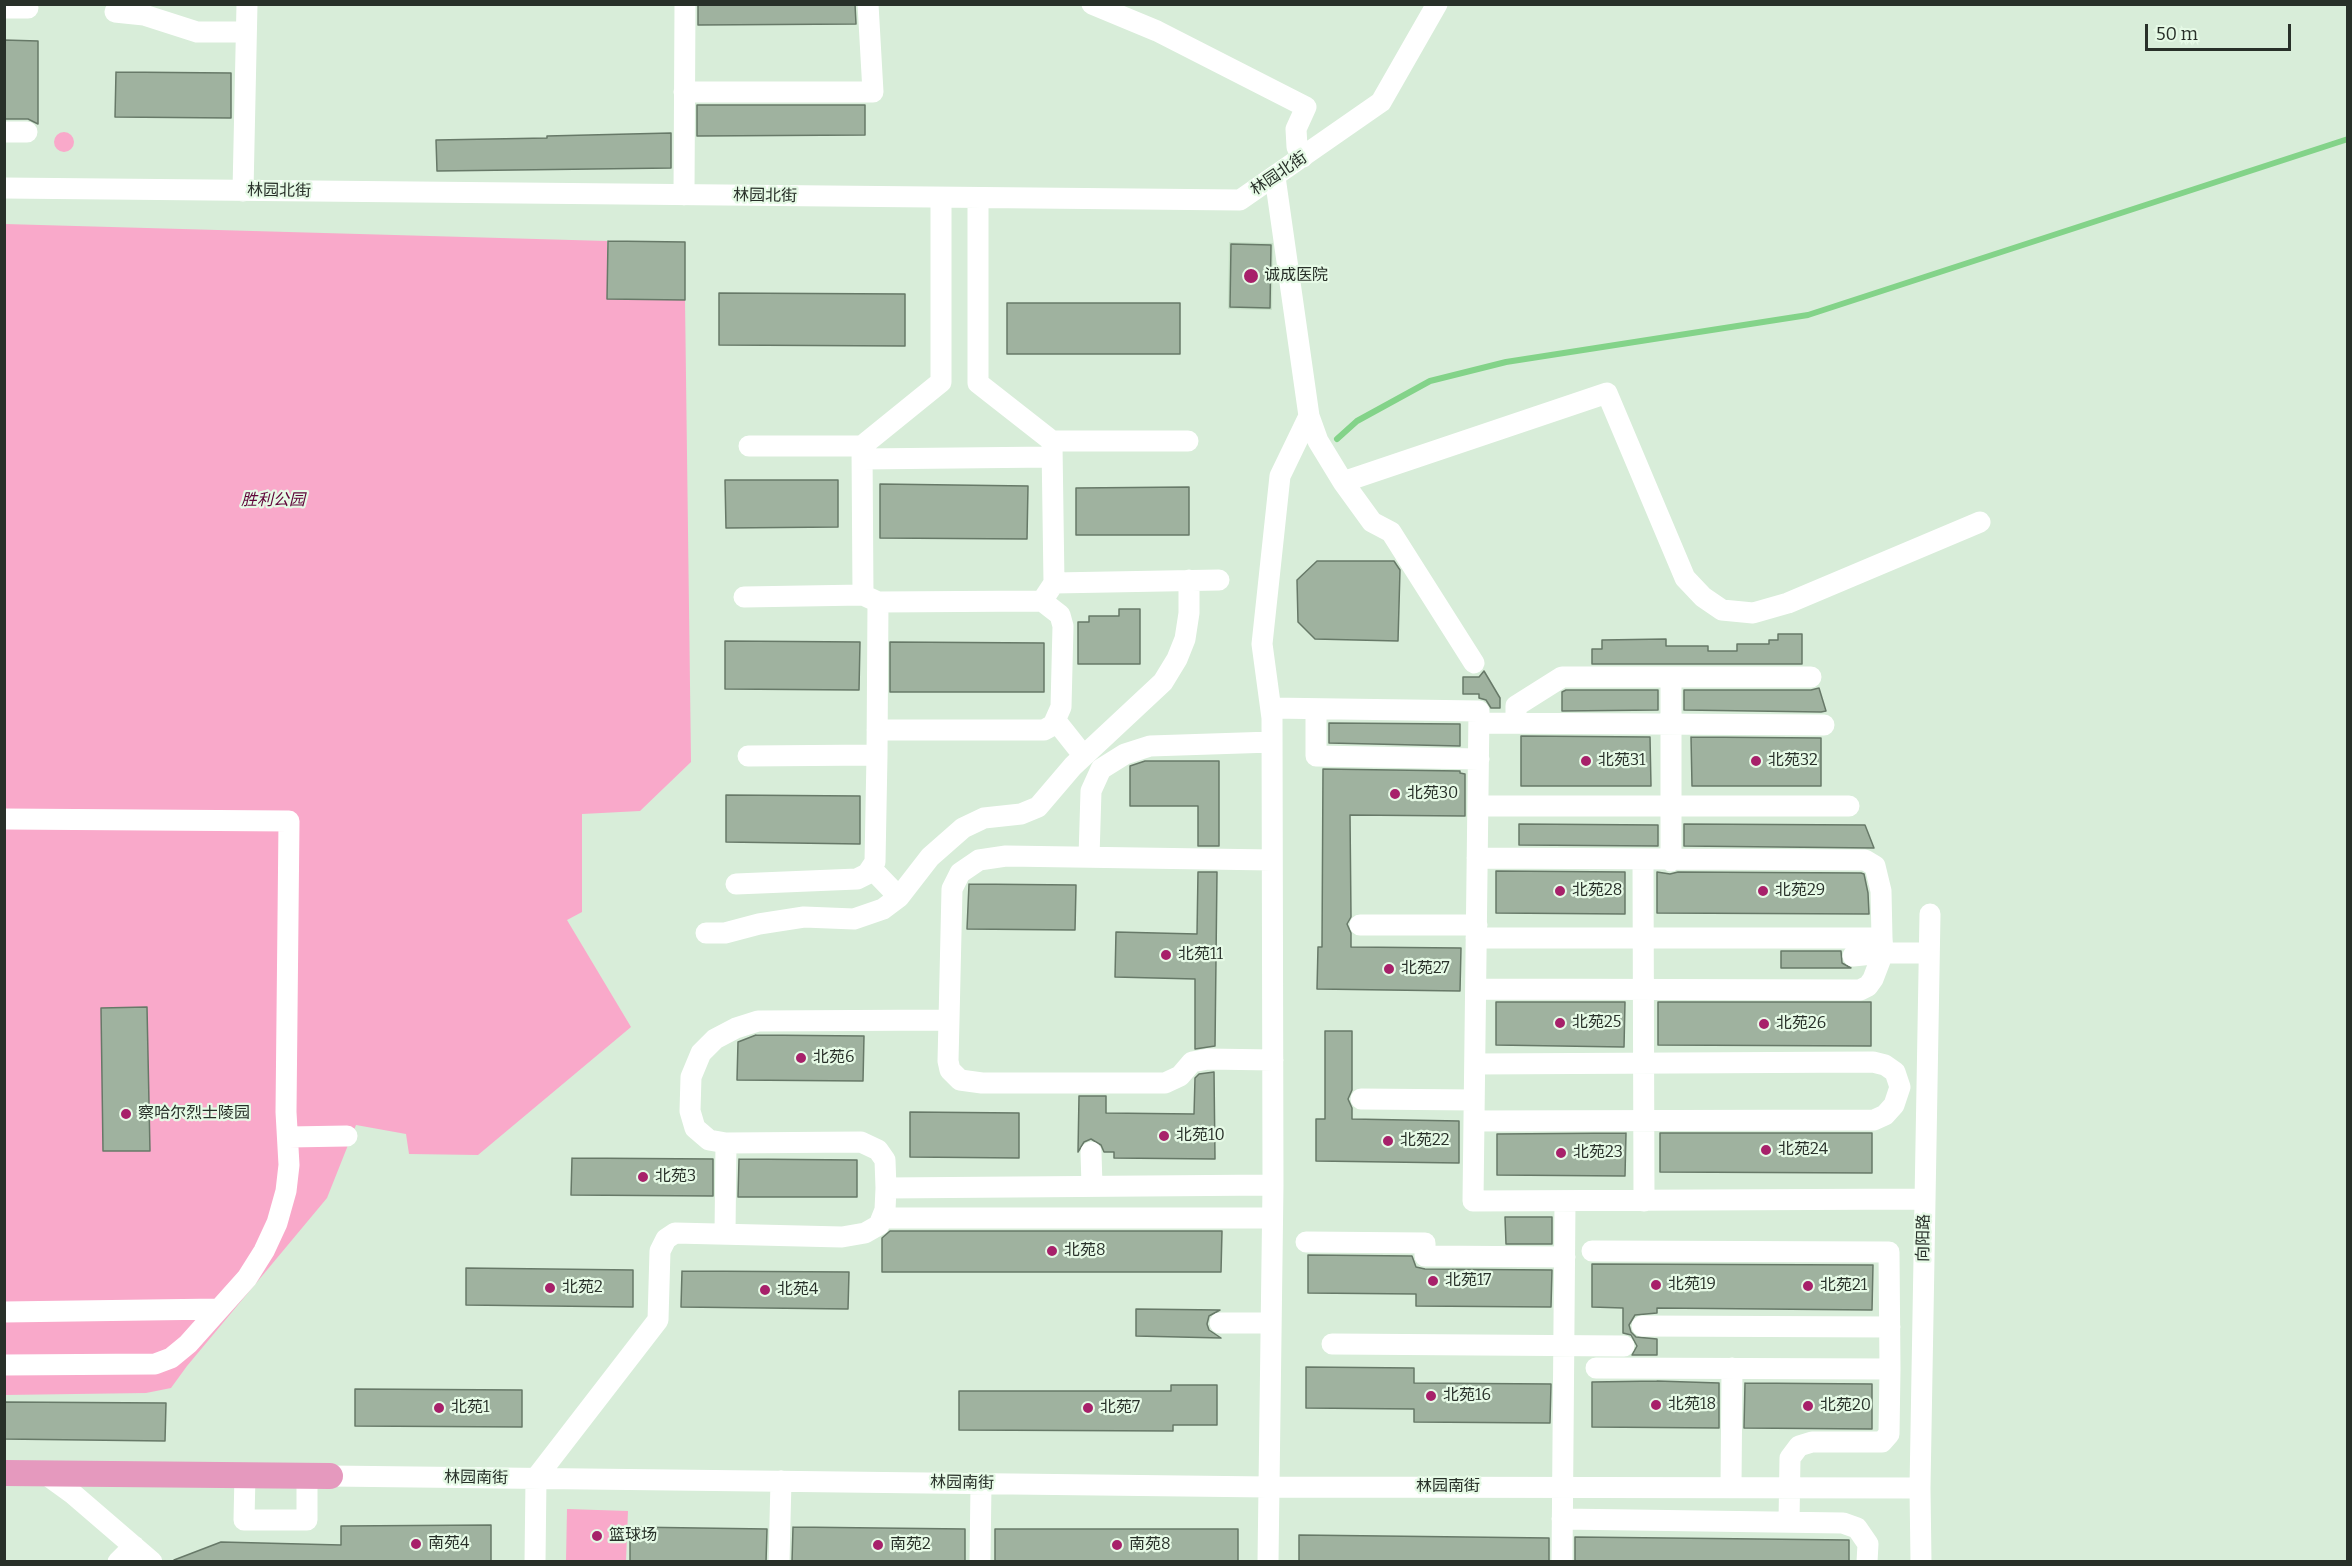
<!DOCTYPE html>
<meta charset="utf-8">
<style>
body{margin:0}
#map{position:relative;width:2352px;height:1566px;overflow:hidden;background:#d8edd9;font-family:Bitter,serif}
canvas{display:block}
.frame{position:absolute;inset:0;border:6px solid #283029;pointer-events:none}
.scale{position:absolute;left:2145px;top:24px;width:146px;height:27px;box-sizing:border-box;border:3px solid #283029;border-top:0;padding-left:8px;font-size:18px;line-height:21px;white-space:nowrap;color:#283029;-webkit-text-stroke:4px #e6fae6;paint-order:stroke}
</style>
<div id="map">
<canvas width="2352" height="1566"></canvas>
<div class="frame"></div>
<div class="scale">50 m</div>
</div>
<script>
const g = document.querySelector('canvas').getContext('2d');
g.lineJoin = 'round';
function paint(path, color) {
  g.fillStyle = color;
  g.fill(path, 'evenodd');
}
function shape(rows) {
  const path = new Path2D();
  for (const r of rows) {
    if (r.length === 3) {
      path.moveTo(r[0] + r[2], r[1]);
      path.arc(r[0], r[1], r[2], 0, 2 * Math.PI);
      continue;
    }
    path.moveTo(r[0], r[1]);
    for (let i = 2; i < r.length; i += 2) path.lineTo(r[i], r[i + 1]);
  }
  return path;
}
function strokePath(path, color, width, dash) {
  g.strokeStyle = color;
  g.lineWidth = width;
  g.lineCap = dash ? 'butt' : 'round';
  g.setLineDash(dash || []);
  g.stroke(path);
}
function label(font, color, halo, rows, align = 'center') {
  g.font = font + ' Bitter,"Noto Sans SC",serif';
  g.lineWidth = 4.5;
  g.setLineDash([]);
  g.textBaseline = 'middle';
  g.strokeStyle = halo;
  g.fillStyle = color;
  for (const [text, x, y, turn = 0] of rows) {
    g.save();
    g.translate(x, y);
    g.rotate((+turn || 0) * Math.PI / 180);
    g.textAlign = isNaN(turn) ? turn : align;
    if (halo) g.strokeText(text, 0, 0);
    g.fillText(text, 0, 0);
    g.restore();
  }
}
paint(shape([
 [1229,242,1273,243,1272,310,1228,309]
]), '#c7e1c8');
paint(shape([
 [64,142,10],
 [5,224,607,241,607,299,685,300,691,762,640,811,582,814,582,912,567,920,631,1027,478,1155,409,1154,406,1134,356,1125,327,1198,187,1366,171,1388,146,1393,5,1395],
 [567,1509,628,1511,626,1561,566,1561]
]), '#f9a9ca');
strokePath(shape([
 [1337,439,1357,421,1430,381,1506,362,1808,315,2348,139]
]), '#83d389', 6);
const building = shape([
 [698,4,855,4,856,24,698,25,698,4],
 [4,40,38,41,38,124,28,119,4,119,4,40],
 [116,72,231,73,231,118,115,117,116,72],
 [697,105,865,105,865,135,697,136,697,105],
 [671,133,671,168,437,171,436,140,547,138,547,136,671,133],
 [608,241,685,242,685,300,607,299,608,241],
 [1231,244,1271,245,1270,308,1230,307,1231,244],
 [719,293,905,294,905,346,719,345,719,293],
 [1007,303,1180,303,1180,354,1007,354,1007,303],
 [725,480,838,480,838,527,726,528,725,480],
 [880,484,1028,486,1027,539,880,538,880,484],
 [1189,487,1189,535,1076,535,1076,488,1189,487],
 [1317,561,1394,561,1400,570,1398,641,1315,639,1298,622,1297,580,1317,561],
 [1119,609,1140,609,1140,664,1078,664,1078,622,1089,622,1089,616,1119,616,1119,609],
 [1778,634,1802,634,1802,664,1592,664,1592,649,1602,649,1602,640,1666,639,1666,646,1708,646,1708,651,1737,651,1737,644,1769,644,1769,640,1778,640,1778,634],
 [725,641,860,642,859,690,725,689,725,641],
 [890,642,1044,643,1044,692,890,692,890,642],
 [1484,671,1500,698,1500,708,1491,708,1486,700,1479,698,1479,694,1463,694,1463,677,1479,677,1484,671],
 [1819,688,1826,711,1821,712,1684,710,1684,690,1811,690,1819,688],
 [1566,690,1658,690,1658,710,1562,711,1562,692,1566,690],
 [1329,723,1460,724,1460,746,1329,743,1329,723],
 [1521,736,1650,737,1651,786,1521,786,1521,736],
 [1691,737,1821,738,1821,786,1692,786,1691,737],
 [1145,761,1219,761,1219,846,1198,846,1198,806,1130,806,1130,766,1145,761],
 [1323,769,1460,771,1460,773,1465,774,1465,816,1350,815,1351,917,1347,924,1351,933,1351,947,1461,948,1460,991,1317,989,1318,947,1322,947,1323,769],
 [726,795,860,796,860,844,726,842,726,795],
 [1519,824,1658,825,1658,846,1519,845,1519,824],
 [1684,824,1865,825,1874,848,1684,846,1684,824],
 [1496,871,1625,872,1625,914,1496,913,1496,871],
 [1198,872,1217,872,1215,1046,1195,1049,1195,979,1115,977,1116,932,1197,934,1198,872],
 [1657,872,1670,874,1678,872,1861,873,1864,874,1868,893,1869,914,1657,913,1657,872],
 [969,884,1076,885,1075,930,967,929,969,884],
 [1781,951,1841,951,1842,963,1851,968,1781,968,1781,951],
 [1496,1002,1625,1002,1624,1047,1496,1045,1496,1002],
 [1658,1002,1871,1002,1871,1046,1658,1045,1658,1002],
 [147,1007,150,1151,103,1151,101,1008,147,1007],
 [1325,1031,1352,1031,1352,1090,1348,1099,1352,1108,1352,1119,1459,1121,1459,1163,1316,1161,1316,1119,1325,1119,1325,1031],
 [756,1035,864,1036,863,1081,737,1080,738,1042,756,1035],
 [1214,1072,1215,1159,1114,1158,1114,1152,1104,1152,1101,1145,1091,1139,1084,1142,1078,1152,1079,1096,1106,1096,1106,1113,1194,1114,1195,1078,1199,1074,1214,1072],
 [910,1112,1019,1113,1019,1158,910,1157,910,1112],
 [1626,1133,1625,1176,1497,1175,1497,1134,1626,1133],
 [1660,1133,1872,1133,1872,1173,1660,1172,1660,1133],
 [572,1158,713,1159,713,1196,571,1195,572,1158],
 [739,1159,857,1160,857,1197,738,1197,739,1159],
 [1505,1217,1552,1217,1552,1244,1506,1244,1505,1217],
 [890,1231,1222,1231,1221,1272,882,1272,882,1238,890,1231],
 [1308,1255,1412,1256,1416,1267,1425,1269,1552,1270,1551,1307,1416,1306,1416,1294,1308,1293,1308,1255],
 [1592,1264,1873,1265,1872,1310,1657,1308,1657,1313,1635,1315,1629,1325,1631,1332,1636,1337,1657,1339,1657,1355,1632,1355,1637,1346,1631,1335,1623,1333,1623,1308,1592,1307,1592,1264],
 [466,1268,633,1270,633,1307,466,1305,466,1268],
 [682,1271,849,1272,848,1309,681,1307,682,1271],
 [1136,1309,1220,1310,1209,1316,1207,1324,1209,1330,1221,1338,1136,1336,1136,1309],
 [1306,1367,1414,1368,1414,1383,1551,1384,1550,1423,1414,1422,1414,1409,1306,1408,1306,1367],
 [1657,1381,1719,1383,1719,1428,1592,1427,1592,1382,1657,1381],
 [1745,1383,1872,1384,1872,1429,1744,1428,1745,1383],
 [1171,1385,1217,1385,1217,1425,1173,1425,1173,1431,959,1430,959,1391,1171,1391,1171,1385],
 [355,1389,522,1390,522,1427,355,1426,355,1389],
 [4,1402,166,1403,165,1441,4,1439,4,1402],
 [491,1525,491,1561,174,1562,174,1560,221,1542,341,1545,341,1526,491,1525],
 [630,1527,767,1529,766,1562,630,1562,630,1527],
 [793,1527,965,1529,965,1562,792,1562,793,1527],
 [995,1529,1238,1529,1238,1562,995,1562,995,1529],
 [1299,1535,1549,1538,1549,1562,1299,1562,1299,1535],
 [1575,1537,1849,1540,1849,1562,1575,1562,1575,1537]
]);
paint(building, '#9fb29f');
strokePath(building, '#677968', 1.5);
strokePath(shape([
 [1092,4,1157,31,1306,107,1296,129,1297,147,1303,157],
 [4,8,28,8],
 [115,12,144,15,197,32,245,32],
 [684,92,873,92,868,4],
 [4,132,27,132],
 [4,188,1240,200,1381,102,1437,4],
 [243,191,247,4],
 [684,195,685,4],
 [978,198,978,383,1052,441,1188,441],
 [1309,416,1318,441,1343,482,1372,522,1391,532,1474,663],
 [1052,445,1054,583],
 [749,446,862,446,941,382,941,198],
 [862,447,863,595],
 [862,459,1052,457],
 [1343,482,1607,393,1685,578,1703,597,1722,610,1753,613,1788,603,1980,522],
 [744,597,863,595,878,602,1042,601,1054,583,1219,580],
 [1671,677,1671,861],
 [1271,708,1479,711,1473,1201,1925,1199],
 [1316,709,1316,756,1479,759],
 [1056,721,1083,755],
 [1479,723,1824,725],
 [1516,723,1516,706,1562,677,1811,677],
 [877,730,1044,730,1053,725,1061,707,1063,626,1060,615,1042,601],
 [748,756,877,755,878,602],
 [1478,806,1849,806],
 [4,819,289,821,286,1112,289,1165,286,1191,277,1223,264,1251,247,1278,188,1344,171,1358,155,1364,4,1365],
 [1089,857,1091,791,1101,769,1125,754,1150,746,1272,742],
 [1477,858,1865,860,1875,866,1881,891,1882,938],
 [1643,861,1644,1201],
 [871,868,899,897],
 [736,884,857,879,867,874,875,862,877,755],
 [1360,925,1477,925],
 [706,933,725,933,759,924,804,917,854,919,883,909,899,897,930,857,963,828,984,818,1021,814,1038,807,1073,766,1163,682,1177,659,1185,639,1189,613,1189,580],
 [1853,956,1883,953,1929,953],
 [1476,989,1860,990,1868,986,1873,979,1883,953,1882,938,1476,938],
 [949,1020,948,1061,950,1070,960,1080,982,1083,1165,1083,1180,1076,1192,1062,1208,1059,1273,1060],
 [1361,1099,1474,1100],
 [1474,1121,1874,1120,1885,1115,1894,1105,1900,1087,1895,1072,1885,1065,1873,1062,1475,1064],
 [289,1137,347,1136],
 [1091,1152,1092,1186],
 [886,1188,885,1160,878,1150,861,1142,726,1143,709,1140,695,1128,690,1111,691,1077,701,1053,715,1039,736,1028,758,1021,949,1020,952,889,960,873,979,860,1006,856,1272,860],
 [882,1218,1272,1218],
 [725,1234,726,1143],
 [1306,1242,1425,1243,1425,1256,1565,1257],
 [1592,1251,1889,1252,1890,1369],
 [4,1312,219,1309],
 [1220,1323,1271,1323],
 [1642,1326,1890,1327],
 [1332,1344,1624,1346],
 [1596,1368,1890,1369,1889,1434,1882,1442,1812,1442,1799,1446,1790,1458,1789,1522],
 [44,1473,73,1494,152,1562],
 [245,1475,244,1520,307,1520,307,1476],
 [330,1476,1268,1487,1920,1488],
 [1731,1487,1732,1368],
 [1562,1519,1843,1523,1857,1528,1868,1544,1867,1562],
 [118,1562,134,1546],
 [535,1562,536,1478,658,1320,660,1251,666,1239,675,1233,842,1237,865,1233,879,1225,885,1210,886,1188,1273,1185],
 [779,1562,781,1481],
 [980,1562,981,1483],
 [1268,1562,1273,1185,1272,718,1262,644,1280,476,1309,416,1275,177],
 [1562,1562,1565,1202],
 [1921,1562,1920,1488,1930,914]
]), '#fff', 21);
strokePath(shape([
 [4,1473,330,1476]
]), '#e599be', 26);
for (const [x, y, r, color] of [
 [1251,276,8,"#a7216a"],
 [1586,761,6,"#a7216a"],
 [1756,761,6,"#a7216a"],
 [1395,794,6,"#a7216a"],
 [1560,891,6,"#a7216a"],
 [1763,891,6,"#a7216a"],
 [1166,955,6,"#a7216a"],
 [1389,969,6,"#a7216a"],
 [1560,1023,6,"#a7216a"],
 [1764,1024,6,"#a7216a"],
 [801,1058,6,"#a7216a"],
 [126,1114,6,"#a7216a"],
 [1164,1136,6,"#a7216a"],
 [1388,1141,6,"#a7216a"],
 [1766,1150,6,"#a7216a"],
 [1561,1153,6,"#a7216a"],
 [643,1177,6,"#a7216a"],
 [1052,1251,6,"#a7216a"],
 [1433,1281,6,"#a7216a"],
 [1656,1285,6,"#a7216a"],
 [1808,1286,6,"#a7216a"],
 [550,1288,6,"#a7216a"],
 [765,1290,6,"#a7216a"],
 [1431,1396,6,"#a7216a"],
 [1656,1405,6,"#a7216a"],
 [1808,1406,6,"#a7216a"],
 [439,1408,6,"#a7216a"],
 [1088,1408,6,"#a7216a"],
 [597,1536,6,"#a7216a"],
 [416,1544,6,"#a7216a"],
 [878,1545,6,"#a7216a"],
 [1117,1545,6,"#a7216a"]
]) {
  const dot = new Path2D();
  dot.arc(x, y, r, 0, 2 * Math.PI);
  g.fillStyle = color;
  g.fill(dot);
  strokePath(dot, '#e6fae6', 2);
}
label('16px', '#283029', '#e6fae6', [
 ["林园北街",1279,174,-34],
 ["林园北街",279,191,1],
 ["林园北街",765,196,1],
 ["向阳路",1924,1238,-89],
 ["林园南街",476,1478,1],
 ["林园南街",962,1483,1],
 ["林园南街",1448,1487]
]);
label('16px', '#283029', '#e6fae6', [
 ["诚成医院",1264,276],
 ["北苑31",1598,761],
 ["北苑32",1768,761],
 ["北苑30",1407,794],
 ["北苑28",1572,891],
 ["北苑29",1775,891],
 ["北苑11",1178,955],
 ["北苑27",1401,969],
 ["北苑25",1572,1023],
 ["北苑26",1776,1024],
 ["北苑6",813,1058],
 ["察哈尔烈士陵园",138,1114],
 ["北苑10",1176,1136],
 ["北苑22",1400,1141],
 ["北苑24",1778,1150],
 ["北苑23",1573,1153],
 ["北苑3",655,1177],
 ["北苑8",1064,1251],
 ["北苑17",1445,1281],
 ["北苑19",1668,1285],
 ["北苑21",1820,1286],
 ["北苑2",562,1288],
 ["北苑4",777,1290],
 ["北苑16",1443,1396],
 ["北苑18",1668,1405],
 ["北苑20",1820,1406],
 ["北苑1",451,1408],
 ["北苑7",1100,1408],
 ["篮球场",609,1536],
 ["南苑4",428,1544],
 ["南苑2",890,1545],
 ["南苑8",1129,1545]
], 'left');
label('italic 16px', '#5f0438', '#e6fae6', [
 ["胜利公园",273,501]
]);
</script>
